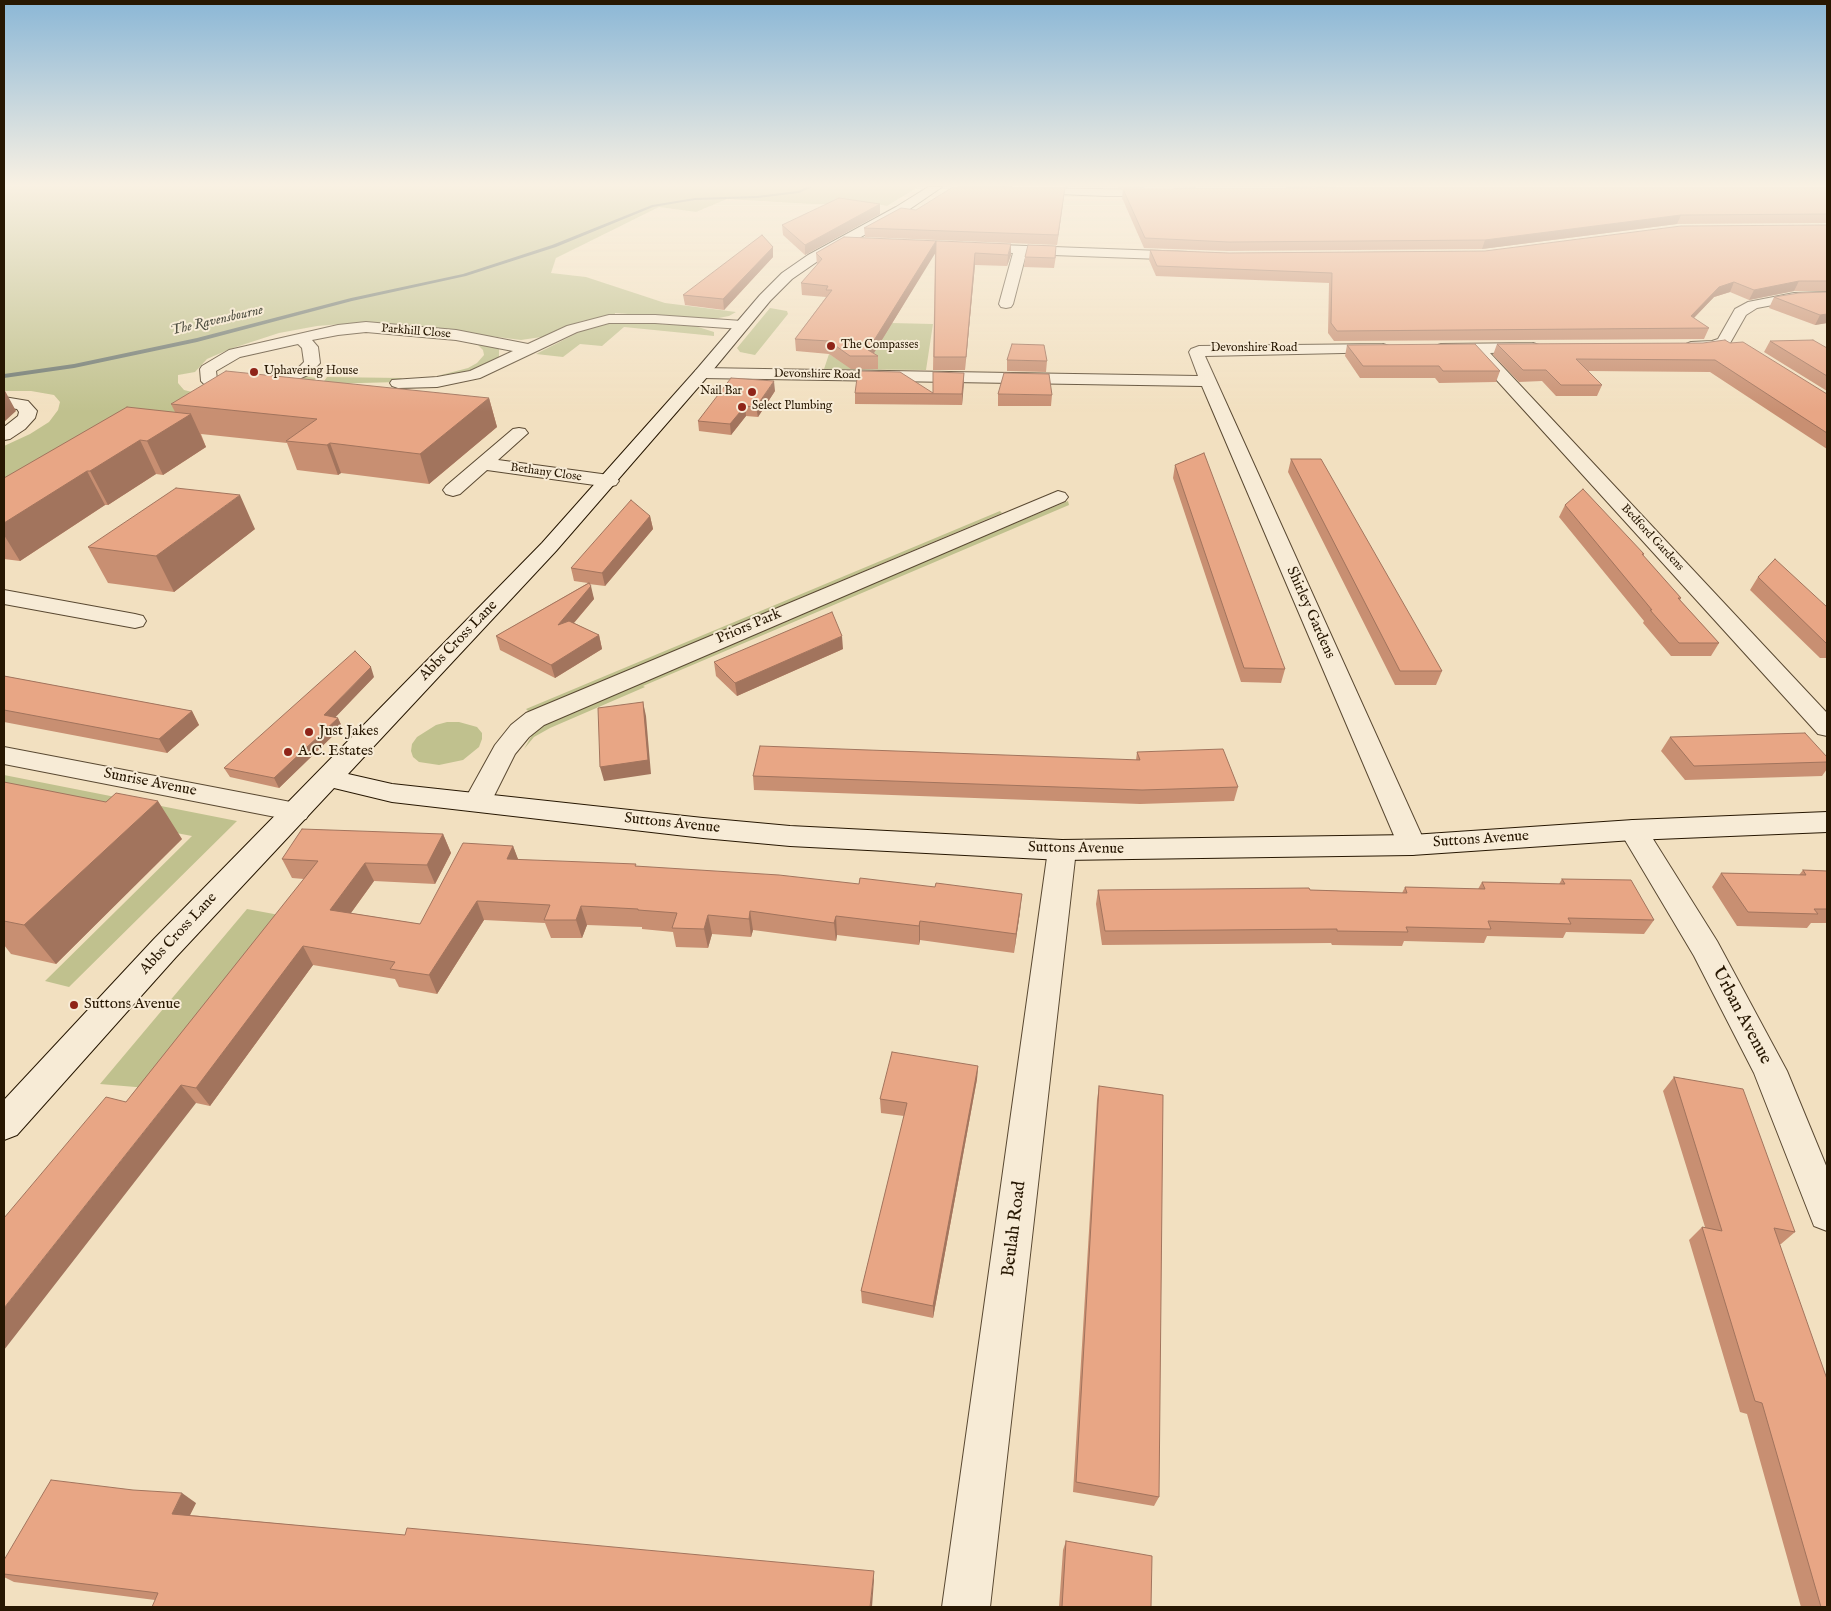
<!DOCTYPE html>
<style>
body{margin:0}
#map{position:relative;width:1831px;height:1611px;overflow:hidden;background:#f2e0c0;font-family:"IM FELL English",serif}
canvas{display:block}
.frame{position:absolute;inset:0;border:5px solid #271702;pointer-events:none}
</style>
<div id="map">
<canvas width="1831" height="1611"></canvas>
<div class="frame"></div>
</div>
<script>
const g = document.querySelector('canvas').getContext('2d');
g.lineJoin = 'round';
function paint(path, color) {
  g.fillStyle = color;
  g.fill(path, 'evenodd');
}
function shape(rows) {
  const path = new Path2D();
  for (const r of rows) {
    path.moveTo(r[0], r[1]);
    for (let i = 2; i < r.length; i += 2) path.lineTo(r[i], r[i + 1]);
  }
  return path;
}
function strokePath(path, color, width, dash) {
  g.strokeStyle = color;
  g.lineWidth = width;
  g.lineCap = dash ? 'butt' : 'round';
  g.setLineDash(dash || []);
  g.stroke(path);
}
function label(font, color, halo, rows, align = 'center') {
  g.font = font + ' "IM FELL English",serif';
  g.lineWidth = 4;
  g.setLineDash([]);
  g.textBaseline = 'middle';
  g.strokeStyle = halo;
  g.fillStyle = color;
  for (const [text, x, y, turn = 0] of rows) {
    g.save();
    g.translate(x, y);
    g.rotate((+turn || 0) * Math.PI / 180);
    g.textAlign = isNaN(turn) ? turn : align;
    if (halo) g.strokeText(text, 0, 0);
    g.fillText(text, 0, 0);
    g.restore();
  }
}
paint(shape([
 [4,187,918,187,887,206,858,201,852,204,811,204,727,199,696,212,659,207,556,258,551,273,586,277,665,303,736,312,729,316,708,320,615,313,615,315,582,321,548,336,521,340,466,333,355,323,317,326,279,333,230,349,207,359,195,372,178,375,178,383,184,390,196,393,303,376,316,378,311,385,4,481,4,446,30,434,49,422,58,410,60,402,54,395,31,391,4,391],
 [770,308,787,311,788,314,755,355,740,352,737,348],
 [627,322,695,326,714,332,714,336,624,327,602,346,580,344,563,357,536,354,585,329,608,323],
 [892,323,933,324,926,370,824,369,829,354,840,361],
 [460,341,495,346,499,349,499,357,467,372,437,376,468,368,477,363,484,355,483,350,478,345],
 [327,377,402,378,399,382,322,384],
 [1068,501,1069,505,643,686,645,687,550,728,534,737,524,749,536,728,565,712],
 [1000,511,1002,513,529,712,526,709],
 [447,722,459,722,477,727,482,733,482,739,479,747,463,760,439,765,419,762,413,757,411,751,412,744,417,737,436,725],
 [4,775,237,821,69,987,45,981,192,836,4,800],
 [247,909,290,917,159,1089,100,1084]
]), '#c0c18e');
paint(shape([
 [807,187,812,187,799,193,757,198,695,200,653,207,556,247,466,276,352,301,197,342,74,368,4,378,4,374,74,364,197,338,351,298,463,274,552,245,652,205,695,198,757,196,798,191,807,187]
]), '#6f7972');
const street = shape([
 [958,187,1160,190,1166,193,1160,196,1106,196,964,190,958,187],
 [973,244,1188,252,1195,256,1188,260,1026,254,1013,304,1011,307,1006,308,1001,307,999,304,1013,253,968,251,967,248,968,245,973,244],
 [1827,292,1827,300,1794,301,1757,308,1746,315,1729,345,1719,349,1691,352,1686,350,1683,347,1686,344,1691,342,1712,341,1718,339,1735,309,1748,302,1794,293,1827,292],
 [609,315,655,315,742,321,747,322,749,325,747,328,742,329,655,323,609,323,577,332,480,378,437,387,398,388,392,386,390,383,392,380,437,377,470,371,513,351,456,340,366,332,338,335,312,340,318,347,320,363,310,374,299,379,255,391,215,390,209,389,201,381,200,369,202,366,229,350,338,325,366,322,456,330,528,344,567,326,609,315],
 [298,344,302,348,304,362,298,368,287,373,255,381,217,379,216,371,240,357,298,344],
 [1533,343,1539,345,1541,348,1539,351,1490,353,1827,713,1827,736,1818,734,1472,353,1441,354,1435,352,1433,349,1435,346,1441,344,1533,343],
 [1383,344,1389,346,1391,349,1389,352,1205,356,1426,845,1422,852,1412,855,1402,852,1398,845,1202,386,702,378,696,376,694,373,696,370,702,368,1198,376,1189,352,1191,349,1199,346,1383,344],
 [4,397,28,401,37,411,35,418,25,429,10,439,4,440,4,427,18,416,19,412,17,409,4,407,4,397],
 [519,428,525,429,528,433,498,460,609,475,616,477,619,481,616,485,609,487,487,470,460,494,453,496,446,494,443,490,446,486,513,429,519,428],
 [1058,491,1065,493,1068,497,1065,501,544,725,529,737,515,754,488,808,478,810,468,808,464,801,495,745,511,725,526,713,1058,491],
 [4,590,135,614,143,616,146,621,143,626,135,628,4,604,4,590],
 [4,747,296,803,306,805,310,812,306,819,296,821,4,764,4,747],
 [1633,820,1643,823,1717,941,1787,1071,1827,1168,1827,1231,1814,1226,1754,1073,1694,956,1619,830,1623,823,1633,820],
 [1062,840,1072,843,1076,850,990,1607,942,1607,1048,850,1052,843,1062,840]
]);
const secondary = shape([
 [928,187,942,187,904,213,818,261,792,279,770,301,708,376,556,551,348,774,392,784,703,818,790,826,1062,840,1412,835,1633,820,1827,812,1827,832,1633,840,1412,855,1062,860,790,846,703,838,392,802,334,788,176,957,17,1135,4,1140,4,1100,154,939,542,543,696,370,760,295,782,273,808,255,896,207,928,187]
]);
strokePath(street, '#5a4932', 2);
strokePath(secondary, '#271702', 2);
paint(street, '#f7ebd6');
paint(secondary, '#f7ebd6');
paint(shape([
 [1118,187,1241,187,1118,188],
 [1827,187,1827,223,1677,224,1482,249,1227,251,1144,248,1122,198,1123,189],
 [1064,196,1057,245,865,237,864,228,916,210],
 [880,204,880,214,805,255,783,235,782,225],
 [1827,225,1827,291,1794,291,1749,300,1730,292,1714,297,1694,318,1709,328,1704,339,1334,341,1328,333,1329,283,1156,276,1149,260,1150,250,1229,253,1485,251],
 [844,237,1011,255,1007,266,975,265,965,370,933,370,935,252,874,353,878,356,878,369,851,369,829,354,796,351,795,339,826,297,802,295,801,283,817,265,816,253],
 [773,247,773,257,724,310,685,305,683,295],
 [1056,256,1054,268,1024,267,1025,257],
 [1827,292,1827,323,1815,325,1769,308,1774,297],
 [1770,341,1827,348,1827,391,1764,352],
 [1730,343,1827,394,1827,449,1710,372,1587,371,1602,385,1597,396,1556,396,1542,381,1519,382,1493,355,1497,344],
 [1347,345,1500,371,1496,382,1439,383,1435,378,1360,378,1345,356],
 [1007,360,1047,361,1046,372,1007,371],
 [964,373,962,405,855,404,855,393,933,393],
 [775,391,758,417,746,416,731,435,699,431,698,421],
 [998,394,1052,395,1051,406,998,406],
 [489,398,497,427,429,484,341,473,338,475,297,470,287,443,201,434,206,447,163,475,156,474,108,505,105,505,20,561,4,559,4,478,175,412,171,404],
 [1291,459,1442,671,1436,685,1395,685,1288,472],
 [1175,465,1285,669,1281,683,1241,682,1173,478],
 [1565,505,1644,554,1643,556,1681,598,1680,600,1719,643,1711,656,1671,656,1643,623,1644,621,1559,517],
 [650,516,653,529,605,586,589,584,594,599,574,623,599,635,602,649,555,678,500,650,496,636,588,583,574,581,571,568],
 [255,529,174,592,108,583,88,547],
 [1758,577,1827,607,1827,658,1820,658,1750,590],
 [843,649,737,696,716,676,714,662],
 [4,676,192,711,199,725,167,753,4,722],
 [374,677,335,717,338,718,342,727,279,788,230,777,224,768],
 [1670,737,1827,757,1827,769,1822,776,1685,780,1661,751],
 [1137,752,1238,787,1234,801,1140,804,754,790,753,776,1136,760],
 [4,782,182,839,56,964,11,954,4,945],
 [443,834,451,853,435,884,374,881,351,913,420,924,513,846,518,860,636,866,1020,912,1014,953,920,940,919,945,837,935,836,941,753,930,751,937,712,934,708,948,676,947,673,932,642,929,642,927,587,925,582,938,551,938,545,923,484,920,437,994,399,987,395,979,313,965,210,1106,196,1103,126,1102,304,879,292,878,282,859],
 [1803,870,1827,871,1827,923,1811,923,1807,928,1737,926,1712,887,1721,873,1799,875],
 [1562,879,1654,920,1644,934,1566,932,1563,938,1487,936,1484,943,1404,941,1402,946,1332,945,1331,943,1102,945,1096,904,1098,890,1310,890,1402,893,1405,887,1478,889,1482,882,1559,884],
 [978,1066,977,1079,933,1318,862,1303,861,1291,904,1116,881,1113,880,1099],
 [1674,1077,1795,1232,1781,1244,1780,1244,1827,1607,1801,1607,1747,1414,1740,1412,1689,1240,1702,1227,1705,1227,1663,1091],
 [1099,1086,1159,1497,1154,1506,1073,1492,1097,1100],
 [196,1503,190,1515,874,1580,155,1600,14,1582,4,1577,4,1560],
 [1066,1541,1151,1607,1059,1607,1063,1550]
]), '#c88f72');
paint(shape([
 [1065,187,1064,196,1057,245,1058,235],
 [880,204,880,214,805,255,805,245],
 [1681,215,1677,224,1482,249,1485,240],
 [936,241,936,252,872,356,868,350],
 [1011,244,1011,255,1007,266,1008,255],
 [773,247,773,257,724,310,723,299],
 [975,253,975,265,965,370,966,357],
 [1799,281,1794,291,1749,300,1754,290],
 [1734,282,1730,292,1714,297,1686,326,1691,316,1719,287],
 [1827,314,1827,323,1815,325,1820,315],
 [964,373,964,384,962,405,962,394],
 [774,381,775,391,758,417,756,407],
 [4,389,16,411,4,422],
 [489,398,497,427,429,484,420,454],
 [745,406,746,416,731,435,730,424],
 [191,414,206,447,163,475,147,441],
 [140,440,156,474,108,505,90,471],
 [330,443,341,473,338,475,327,445],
 [87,471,105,505,20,561,4,535,4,523],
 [240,495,255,529,174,592,156,556],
 [650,516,653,529,605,586,602,573],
 [591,586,594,599,561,638,558,625],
 [599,635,602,649,555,678,551,665],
 [842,636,843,649,737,696,735,683],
 [371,667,374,677,328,725,324,715],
 [643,702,646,716,651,774,604,781,600,767],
 [192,711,199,725,167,753,159,739],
 [338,718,342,727,279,788,274,778],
 [158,801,182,839,56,964,24,925],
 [443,834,451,853,435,884,427,865],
 [513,846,520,864,507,859],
 [365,863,374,881,340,928,330,910],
 [1022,894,1020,912,1014,953,1016,934],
 [477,901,484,920,437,994,429,975],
 [581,906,587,925,582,938,576,920],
 [750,911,753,930,751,937,749,919],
 [708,915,712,934,708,948,704,929],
 [836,916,837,935,836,941,834,923],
 [920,921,920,940,919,945,919,926],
 [303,946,313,965,210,1106,196,1088],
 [978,1066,977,1079,933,1318,933,1306],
 [181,1085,196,1103,4,1350,4,1308],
 [182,1493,196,1503,186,1523,172,1514],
 [874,1571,874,1580,872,1607,870,1607]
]), '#a2745d');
const building = shape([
 [953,187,1065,187,1058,235,864,228,901,208,916,210,953,187],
 [1338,187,1827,187,1827,214,1681,215,1485,240,1229,242,1145,238,1123,189,1310,188,1338,187],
 [839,198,880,204,805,245,782,225,839,198],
 [1827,225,1827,281,1799,281,1754,290,1734,282,1719,287,1691,316,1709,328,1337,331,1331,323,1332,273,1157,266,1150,250,1229,253,1485,251,1681,226,1827,225],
 [762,235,773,247,723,299,683,295,762,235],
 [844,237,1011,244,1008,255,975,253,966,357,934,357,936,241,868,350,878,356,850,356,829,341,795,339,832,290,826,290,828,286,801,283,822,259,816,253,844,237],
 [1028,245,1056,246,1055,258,1025,257,1028,245],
 [1827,292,1827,314,1820,315,1774,297,1799,293,1827,292],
 [1725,340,1730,343,1743,342,1827,394,1827,433,1715,360,1576,359,1602,385,1561,385,1546,370,1523,370,1497,344,1703,343,1725,340],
 [1813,340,1827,348,1827,376,1770,341,1813,340],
 [1012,344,1044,345,1047,361,1007,360,1012,344],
 [1475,344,1500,371,1443,371,1439,366,1363,366,1347,345,1475,344],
 [226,371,489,398,420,454,330,443,327,445,286,441,317,419,171,404,226,371],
 [858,371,900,372,933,393,933,372,964,373,962,394,855,393,858,371],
 [1004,373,1049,374,1052,395,998,394,1004,373],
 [731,378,774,381,756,407,745,406,730,424,698,421,731,378],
 [127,407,191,414,147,441,140,440,90,471,87,471,4,523,4,478,127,407],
 [1204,453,1285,669,1244,668,1175,465,1204,453],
 [1291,459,1321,459,1442,671,1400,671,1291,459],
 [176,488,240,495,156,556,88,547,176,488],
 [1583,489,1644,554,1642,554,1681,598,1678,598,1719,643,1679,643,1650,610,1652,610,1565,505,1583,489],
 [631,500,650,516,602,573,571,568,631,500],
 [1775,559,1827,607,1827,644,1758,577,1775,559],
 [589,583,591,586,558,625,569,621,599,635,551,665,496,636,589,583],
 [832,612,842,636,735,683,714,662,832,612],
 [355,651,371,667,324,715,338,718,274,778,224,768,355,651],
 [4,676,192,711,159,739,4,710,4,676],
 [643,702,648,760,600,767,598,708,643,702],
 [1805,733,1827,757,1827,762,1694,766,1670,737,1805,733],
 [760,746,1140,760,1137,752,1223,749,1238,787,1142,790,753,776,760,746],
 [4,782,106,802,116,793,158,801,24,925,4,921,4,782],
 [302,829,443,834,427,865,365,863,330,910,420,924,463,843,513,846,507,859,636,864,635,866,779,875,859,884,860,878,935,887,936,883,1022,894,1016,934,920,921,919,926,836,916,834,923,750,911,749,919,708,915,704,929,672,928,677,913,638,910,638,909,581,906,576,920,544,920,550,905,477,901,429,975,390,969,395,962,303,946,196,1088,181,1085,4,1308,4,1218,106,1097,126,1102,318,861,282,859,302,829],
 [1803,870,1827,871,1827,909,1814,909,1818,914,1748,912,1721,873,1806,875,1803,870],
 [1562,879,1631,880,1654,920,1568,918,1571,924,1488,921,1491,929,1406,927,1408,932,1337,931,1337,929,1105,931,1098,890,1309,888,1310,890,1407,893,1405,887,1485,889,1482,882,1565,884,1562,879],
 [892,1052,978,1066,933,1306,861,1291,907,1103,880,1099,892,1052],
 [1674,1077,1743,1089,1795,1232,1774,1228,1827,1379,1827,1607,1821,1607,1762,1403,1755,1401,1702,1227,1722,1231,1674,1077],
 [1099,1086,1163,1095,1159,1497,1076,1482,1099,1086],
 [51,1480,133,1490,182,1493,172,1514,405,1535,407,1528,874,1571,870,1607,152,1607,158,1593,4,1574,4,1560,51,1480],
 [1066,1541,1152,1556,1151,1607,1062,1607,1066,1541]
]);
paint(building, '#e8a685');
strokePath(building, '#a2745d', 1);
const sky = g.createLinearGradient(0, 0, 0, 412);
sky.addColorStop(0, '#8bb7d6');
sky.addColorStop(0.45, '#f9f1e3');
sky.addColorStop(1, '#f9f1e300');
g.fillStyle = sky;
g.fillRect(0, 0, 1831, 412);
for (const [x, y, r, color] of [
 [831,346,5,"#8f2418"],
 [254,372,5,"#8f2418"],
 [752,392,5,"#8f2418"],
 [742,407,5,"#8f2418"],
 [309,732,5,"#8f2418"],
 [288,752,5,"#8f2418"],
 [74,1005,5,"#8f2418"]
]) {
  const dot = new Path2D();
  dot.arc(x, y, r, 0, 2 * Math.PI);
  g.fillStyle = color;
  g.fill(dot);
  strokePath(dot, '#f7ebd6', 2);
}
label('12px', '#271702', '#f7ebd6', [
 ["Parkhill Close",416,332,5],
 ["Devonshire Road",1254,349],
 ["Devonshire Road",817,375,1],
 ["Bethany Close",546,473,8],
 ["Bedford Gardens",1652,538,47]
]);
label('12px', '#271702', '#f7ebd6', [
 ["The Compasses",841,346],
 ["Uphavering House",264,372],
 ["Nail Bar",742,392,"right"],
 ["Select Plumbing",752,407]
], 'left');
label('italic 14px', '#515043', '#f7ebd6', [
 ["The Ravensbourne",217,321,-13]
]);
label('15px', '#271702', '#f7ebd6', [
 ["Shirley Gardens",1310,613,66],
 ["Priors Park",749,627,-23],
 ["Abbs Cross Lane",459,641,-46],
 ["Sunrise Avenue",150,783,11],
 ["Suttons Avenue",672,824,6],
 ["Suttons Avenue",1481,840,-4],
 ["Suttons Avenue",1076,849,1],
 ["Abbs Cross Lane",179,934,-47]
]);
label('15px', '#271702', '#f7ebd6', [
 ["Just Jakes",319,732],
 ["A.C. Estates",298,752],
 ["Suttons Avenue",84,1005]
], 'left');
label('18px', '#271702', '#f7ebd6', [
 ["Urban Avenue",1741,1016,62],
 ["Beulah Road",1015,1229,-83]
]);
</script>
